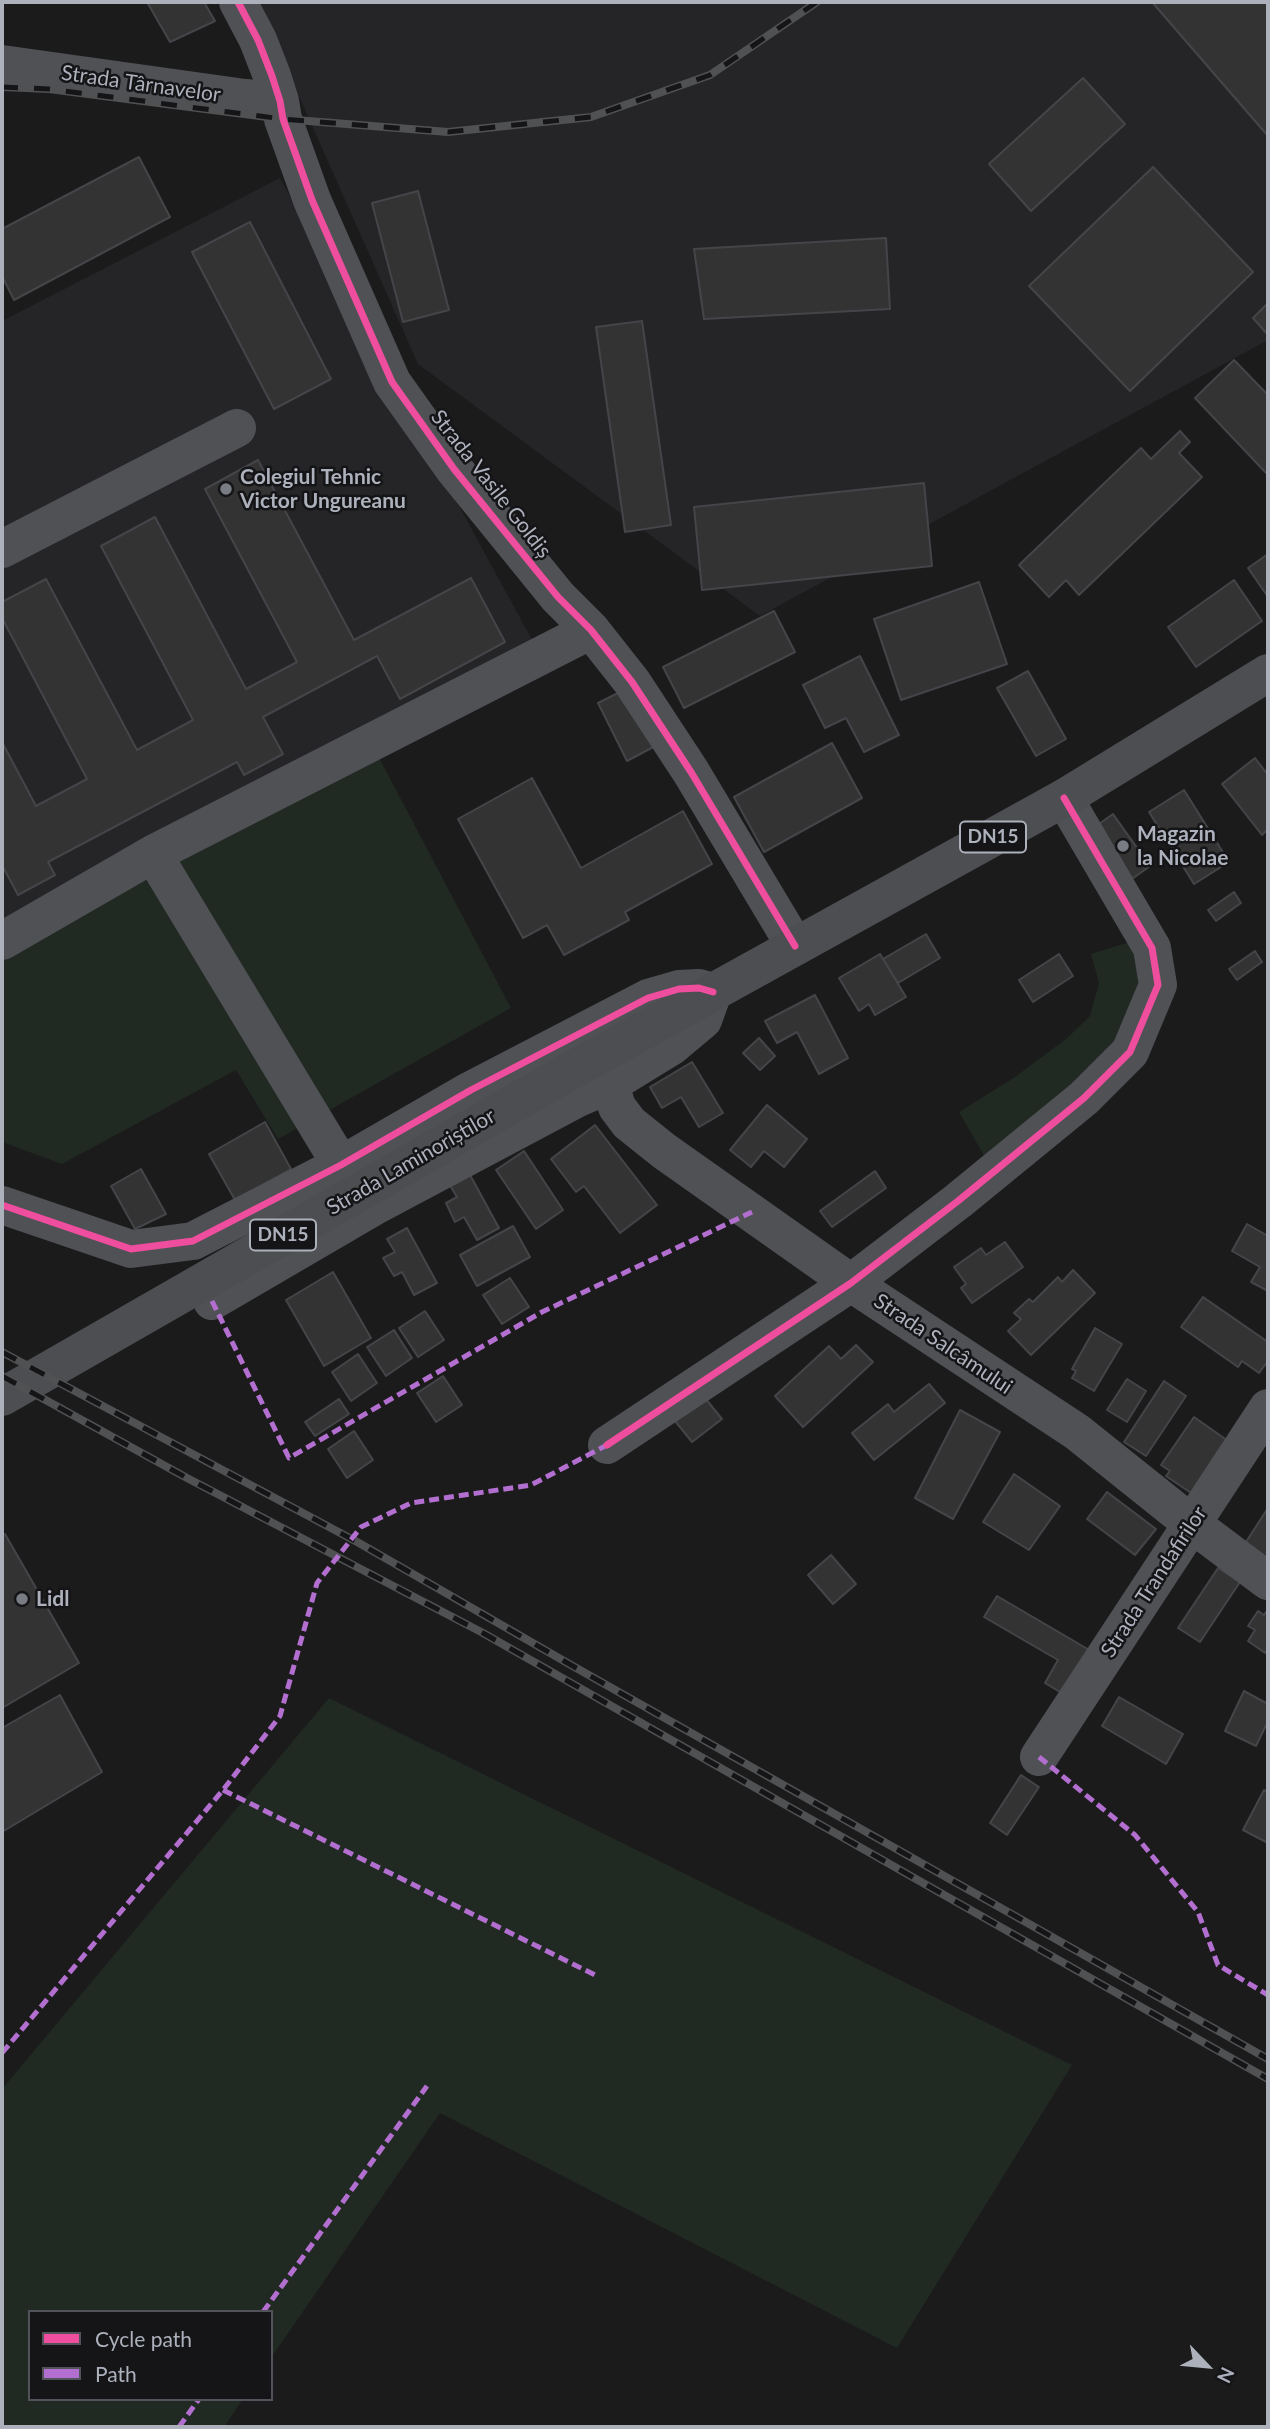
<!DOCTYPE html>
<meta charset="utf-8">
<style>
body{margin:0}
#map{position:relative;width:1270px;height:2429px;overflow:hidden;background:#1b1b1c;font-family:Lato,sans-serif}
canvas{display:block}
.frame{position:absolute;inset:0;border:4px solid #adb1bc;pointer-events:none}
.legend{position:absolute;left:28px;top:2310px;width:245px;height:91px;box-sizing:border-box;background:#151518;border:2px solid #52535a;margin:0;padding:9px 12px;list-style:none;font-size:21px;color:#adb1bc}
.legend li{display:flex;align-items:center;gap:14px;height:35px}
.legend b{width:35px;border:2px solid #52535a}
.north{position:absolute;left:1172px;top:2331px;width:70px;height:70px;-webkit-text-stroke:5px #151518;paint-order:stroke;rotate:116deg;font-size:19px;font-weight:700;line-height:28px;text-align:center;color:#adb1bc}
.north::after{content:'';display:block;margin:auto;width:24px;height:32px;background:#adb1bc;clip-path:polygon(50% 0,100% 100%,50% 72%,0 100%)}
</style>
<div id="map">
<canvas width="1270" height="2429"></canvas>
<div class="frame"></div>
<ul class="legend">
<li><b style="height:9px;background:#ef4d9e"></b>Cycle path</li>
<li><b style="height:9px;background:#b36fd0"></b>Path</li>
</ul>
<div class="north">N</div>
</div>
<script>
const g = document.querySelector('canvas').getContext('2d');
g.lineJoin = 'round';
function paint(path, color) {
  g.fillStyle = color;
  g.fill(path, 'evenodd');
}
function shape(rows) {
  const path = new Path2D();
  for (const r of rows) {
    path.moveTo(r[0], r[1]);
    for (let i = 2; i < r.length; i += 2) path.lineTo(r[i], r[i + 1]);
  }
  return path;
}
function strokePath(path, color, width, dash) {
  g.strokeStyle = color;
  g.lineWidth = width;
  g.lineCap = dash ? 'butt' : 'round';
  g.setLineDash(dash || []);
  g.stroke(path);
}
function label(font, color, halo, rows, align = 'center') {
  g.font = font + ' Lato,sans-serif';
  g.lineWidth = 5;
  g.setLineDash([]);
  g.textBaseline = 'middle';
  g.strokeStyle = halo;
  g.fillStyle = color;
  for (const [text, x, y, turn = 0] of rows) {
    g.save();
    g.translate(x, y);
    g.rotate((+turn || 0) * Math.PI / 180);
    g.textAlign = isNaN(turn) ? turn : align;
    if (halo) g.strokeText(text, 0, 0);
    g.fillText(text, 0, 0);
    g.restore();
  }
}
paint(shape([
 [257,2,1268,2,1268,340,760,616,418,364],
 [280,178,542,658,2,954,2,321]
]), '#252528');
paint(shape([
 [375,750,511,1008,278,1139,236,1070,62,1164,2,1142,2,954],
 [1136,940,1145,992,1126,1036,987,1161,959,1112,1015,1077,1066,1039,1090,1016,1099,983,1091,954],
 [329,1698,1072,2065,897,2348,440,2113,271,2358,271,2312,30,2312,30,2399,243,2399,224,2427,2,2427,2,2089]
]), '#212923');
const building = shape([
 [147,2,204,2,215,21,170,42,147,2],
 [1152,2,1268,2,1268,136,1152,2],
 [1083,78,1125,124,1031,211,989,164,1083,78],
 [139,157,170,217,14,300,2,276,2,229,139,157],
 [1153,167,1253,272,1130,391,1029,286,1153,167],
 [418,191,449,310,403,322,372,203,418,191],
 [250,222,331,379,274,409,192,252,250,222],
 [886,238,890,309,704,319,694,249,886,238],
 [1268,303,1268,335,1253,318,1268,303],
 [642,321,671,525,625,532,596,327,642,321],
 [1234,360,1268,395,1268,475,1195,398,1234,360],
 [1180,431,1190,442,1179,453,1202,477,1079,595,1066,580,1049,597,1019,565,1141,448,1151,459,1180,431],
 [258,460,354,640,471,578,505,642,400,699,377,656,263,717,283,754,244,775,237,762,48,862,55,875,18,895,2,865,2,742,36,806,87,779,2,618,2,602,46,579,137,750,193,720,101,546,155,517,246,689,297,662,205,489,258,460],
 [924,483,932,566,702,590,694,507,924,483],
 [1268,554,1268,597,1248,568,1268,554],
 [1234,580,1262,621,1196,667,1168,627,1234,580],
 [979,582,1007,664,901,700,874,619,979,582],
 [774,611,795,652,684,708,663,667,774,611],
 [860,656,899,735,864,752,846,718,825,728,803,685,860,656],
 [1028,671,1066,739,1036,756,997,688,1028,671],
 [630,687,659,744,627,761,598,703,630,687],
 [832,743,862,798,764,852,734,797,832,743],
 [1255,758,1268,775,1268,829,1262,835,1222,784,1255,758],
 [532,778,581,868,683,811,712,864,625,912,629,920,564,955,547,925,523,938,458,819,532,778],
 [1184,790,1229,862,1194,884,1149,812,1184,790],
 [1113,814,1150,866,1132,879,1096,826,1113,814],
 [1234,892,1241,903,1216,921,1208,910,1234,892],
 [926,934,940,958,898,983,883,959,926,934],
 [1255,951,1262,962,1237,980,1229,969,1255,951],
 [880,954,906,997,875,1015,869,1004,859,1011,839,978,880,954],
 [1059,954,1073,976,1033,1002,1019,980,1059,954],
 [815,995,848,1058,819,1074,797,1032,777,1043,765,1021,815,995],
 [759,1038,775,1056,760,1070,743,1053,759,1038],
 [692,1062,723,1113,699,1127,681,1097,662,1108,650,1087,692,1062],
 [767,1105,807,1139,784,1167,764,1151,751,1167,730,1150,767,1105],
 [265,1122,291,1169,235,1200,209,1154,265,1122],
 [595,1125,657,1205,620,1233,584,1186,576,1192,551,1159,595,1125],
 [524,1151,563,1210,536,1229,496,1170,524,1151],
 [141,1169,166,1214,135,1229,111,1186,141,1169],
 [875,1171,886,1188,832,1227,820,1211,875,1171],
 [469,1173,499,1228,477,1240,464,1217,455,1222,446,1203,457,1197,449,1184,469,1173],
 [1247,1224,1268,1236,1268,1291,1251,1282,1260,1267,1232,1251,1247,1224],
 [513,1226,530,1257,477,1286,460,1255,513,1226],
 [407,1228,437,1283,414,1295,402,1272,394,1276,383,1258,395,1252,387,1239,407,1228],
 [1005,1242,1023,1267,972,1303,961,1288,966,1284,954,1267,981,1248,986,1255,1005,1242],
 [1073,1270,1095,1293,1031,1355,1008,1331,1021,1319,1014,1313,1029,1299,1033,1302,1058,1277,1062,1282,1073,1270],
 [333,1272,371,1338,324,1366,286,1300,333,1272],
 [510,1278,529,1307,502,1324,483,1295,510,1278],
 [1203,1297,1268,1342,1268,1361,1259,1373,1242,1361,1238,1367,1181,1327,1203,1297],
 [425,1311,444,1340,418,1357,399,1328,425,1311],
 [1095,1328,1122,1344,1094,1391,1072,1378,1076,1371,1072,1369,1095,1328],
 [394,1330,412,1358,386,1376,367,1347,394,1330],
 [856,1345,873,1362,803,1427,775,1396,829,1346,841,1359,856,1345],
 [358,1354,377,1383,351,1401,332,1372,358,1354],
 [443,1376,462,1405,436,1422,417,1393,443,1376],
 [1127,1379,1146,1391,1127,1422,1107,1410,1127,1379],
 [1164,1381,1186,1396,1146,1456,1124,1442,1164,1381],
 [929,1384,945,1403,874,1460,852,1433,888,1404,894,1412,929,1384],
 [705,1398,722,1419,692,1442,675,1421,705,1398],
 [339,1399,349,1414,315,1436,305,1422,339,1399],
 [960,1410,1000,1432,953,1519,915,1498,960,1410],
 [1194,1417,1231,1443,1194,1495,1166,1476,1170,1471,1161,1465,1194,1417],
 [354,1431,373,1460,347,1478,328,1449,354,1431],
 [1014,1474,1060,1506,1029,1550,983,1522,1014,1474],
 [1107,1492,1156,1529,1135,1555,1087,1519,1107,1492],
 [1268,1508,1268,1556,1264,1563,1242,1548,1268,1508],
 [5,1534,79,1663,2,1708,2,1536,5,1534],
 [831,1555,856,1584,833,1604,808,1575,831,1555],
 [1218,1568,1240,1582,1200,1642,1178,1628,1218,1568],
 [997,1596,1091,1651,1065,1695,1045,1683,1058,1660,984,1617,997,1596],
 [1268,1609,1268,1648,1265,1653,1248,1641,1255,1630,1248,1626,1258,1611,1264,1615,1268,1609],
 [1244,1691,1268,1704,1268,1721,1256,1746,1225,1731,1244,1691],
 [60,1695,102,1772,2,1832,2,1728,60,1695],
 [1119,1697,1183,1734,1166,1764,1102,1726,1119,1697],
 [1021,1775,1039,1787,1007,1835,990,1823,1021,1775],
 [1264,1790,1268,1793,1268,1843,1243,1830,1264,1790]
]);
paint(building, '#333334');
strokePath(building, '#444548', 2);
strokePath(shape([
 [238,2,258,40,272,76,280,101,283,119,312,200,392,382,454,469,558,597,591,630,632,682,691,772,795,946],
 [2,64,245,98,280,101],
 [2,549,237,428],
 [153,854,353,1185],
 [2,941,153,854,591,630],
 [610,1084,617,1107,629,1123,664,1151,851,1283,1077,1432,1192,1524,1268,1581],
 [2,1205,131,1249,193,1241,341,1165,471,1090,648,998,679,989,699,988,713,992,703,1020,672,1046,610,1084,578,1098,373,1207,212,1301],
 [607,1445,851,1283,958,1201,1084,1098,1130,1052,1158,985,1152,948,1064,798],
 [1039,1757,1268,1408]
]), '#4f5155', 38);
strokePath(shape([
 [2,1397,565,1074,1064,798,1268,673]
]), '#4d4e51', 38);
const rail = shape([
 [2,87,49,89,283,119,448,132,591,117,710,75,817,2],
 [2,1352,359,1543,571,1665,1268,2059],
 [2,1376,187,1478,483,1633,1268,2079]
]);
strokePath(rail, '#505153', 8);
strokePath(rail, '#151518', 5, [16]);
strokePath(shape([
 [212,1301,289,1458,542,1312,752,1212],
 [1039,1757,1135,1835,1198,1912,1218,1965,1268,1995],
 [223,1790,597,1976],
 [2,2053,223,1790,280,1716,317,1583,361,1527,411,1503,531,1485,607,1445],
 [263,2312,427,2086],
 [179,2427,199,2399]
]), '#b36fd0', 5, [10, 5]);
strokePath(shape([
 [238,2,258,40,272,76,280,101,283,119,312,200,392,382,454,469,558,597,591,630,632,682,691,772,795,946],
 [2,1205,131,1249,193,1241,341,1165,471,1090,648,998,679,989,699,988,713,992],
 [607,1445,851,1283,958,1201,1084,1098,1130,1052,1158,985,1152,948,1064,798]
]), '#ef4d9e', 7);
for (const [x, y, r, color] of [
 [226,489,7,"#7a7c84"],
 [1123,846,7,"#7a7c84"],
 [22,1599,7,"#7a7c84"]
]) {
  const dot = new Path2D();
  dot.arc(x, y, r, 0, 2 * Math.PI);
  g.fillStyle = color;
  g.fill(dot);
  strokePath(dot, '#151518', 2.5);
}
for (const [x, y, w] of [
 [993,837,66],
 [283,1235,66]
]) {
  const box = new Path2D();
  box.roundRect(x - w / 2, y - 15.5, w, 31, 5);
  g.fillStyle = '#151518';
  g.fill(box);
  strokePath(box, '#adb1bc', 2);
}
label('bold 19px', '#adb1bc', null, [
 ["DN15",993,837],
 ["DN15",283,1235]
]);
label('21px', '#adb1bc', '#151518', [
 ["Strada Târnavelor",141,84,8],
 ["Strada Vasile Goldiș",491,484,52],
 ["Strada Laminoriștilor",411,1162,-30],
 ["Strada Salcâmului",943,1344,34],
 ["Strada Trandafirilor",1154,1582,-57]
]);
label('bold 21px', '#adb1bc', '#151518', [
 ["Colegiul Tehnic",240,477],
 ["Victor Ungureanu",240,501],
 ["Magazin",1137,834],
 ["la Nicolae",1137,858],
 ["Lidl",36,1599]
], 'left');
</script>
